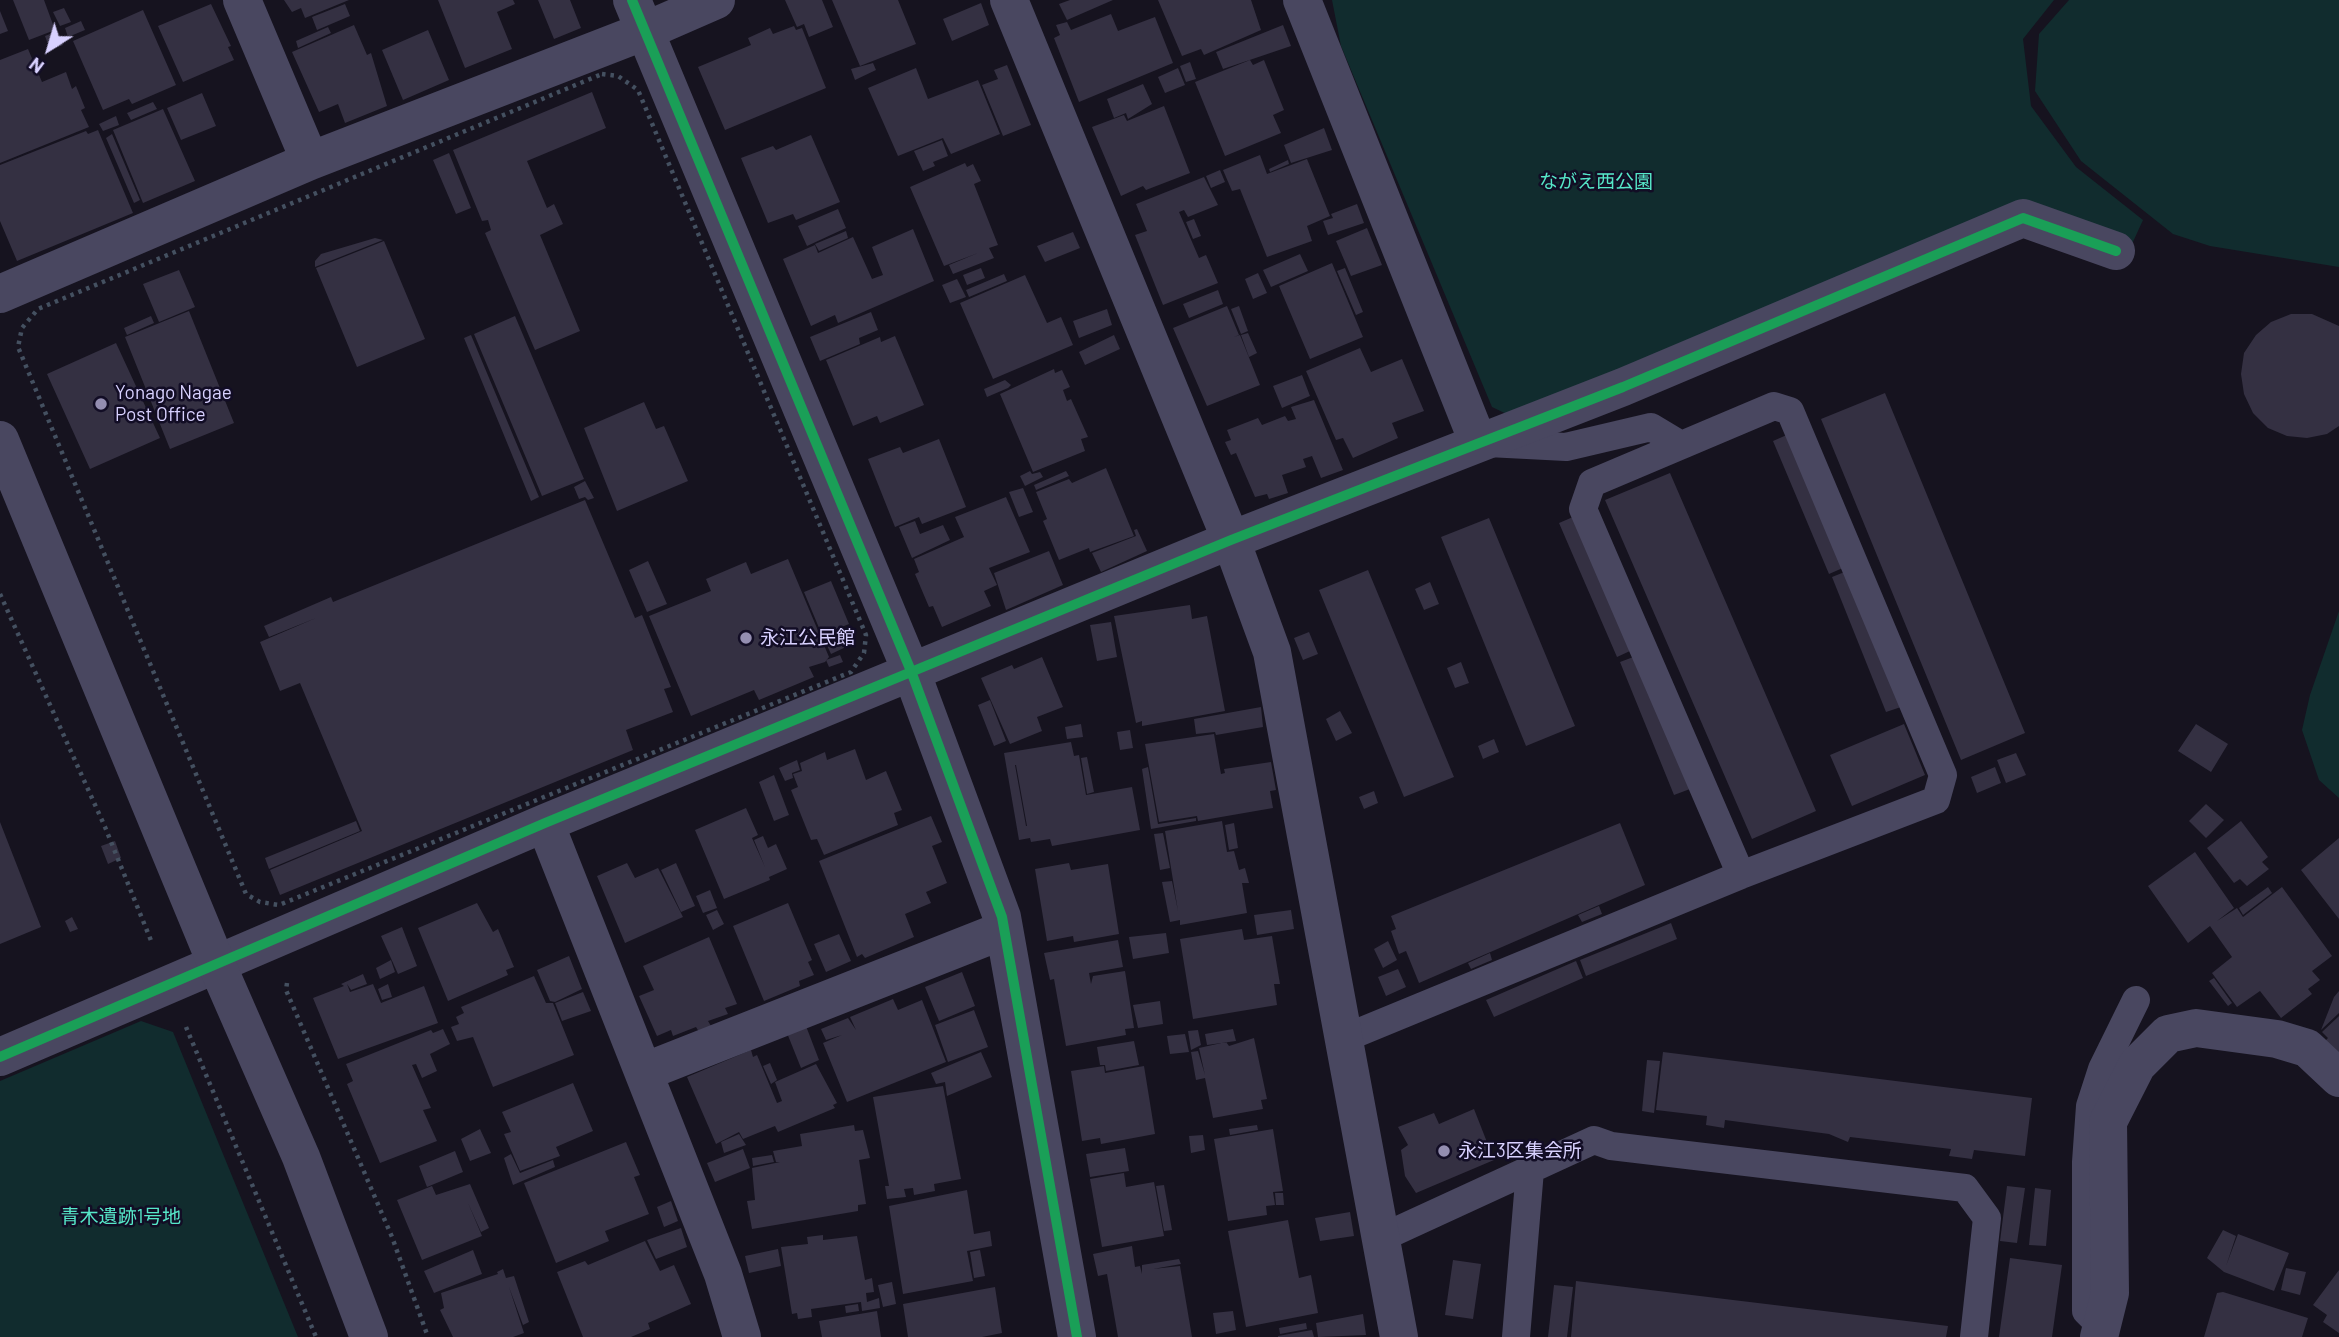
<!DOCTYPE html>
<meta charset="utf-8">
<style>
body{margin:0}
#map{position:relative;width:2339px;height:1337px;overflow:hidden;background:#16131f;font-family:Barlow,sans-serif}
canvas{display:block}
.north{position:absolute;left:14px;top:14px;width:70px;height:70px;-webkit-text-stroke:5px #120d25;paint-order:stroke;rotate:217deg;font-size:19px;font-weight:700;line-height:28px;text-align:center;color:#d8d1ff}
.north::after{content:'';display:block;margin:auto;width:24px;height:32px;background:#d8d1ff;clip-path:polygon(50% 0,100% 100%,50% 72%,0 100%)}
</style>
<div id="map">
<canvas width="2339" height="1337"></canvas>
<div class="north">N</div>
</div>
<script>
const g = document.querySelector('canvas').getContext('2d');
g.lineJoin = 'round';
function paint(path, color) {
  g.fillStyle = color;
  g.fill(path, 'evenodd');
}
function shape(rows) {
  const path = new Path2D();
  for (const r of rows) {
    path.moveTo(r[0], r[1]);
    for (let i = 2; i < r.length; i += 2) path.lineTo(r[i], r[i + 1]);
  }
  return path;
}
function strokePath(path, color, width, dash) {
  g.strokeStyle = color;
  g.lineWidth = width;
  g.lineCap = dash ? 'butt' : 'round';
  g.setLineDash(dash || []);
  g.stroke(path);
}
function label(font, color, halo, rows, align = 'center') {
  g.font = font + ' Barlow,"Noto Sans JP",sans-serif';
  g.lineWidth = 5;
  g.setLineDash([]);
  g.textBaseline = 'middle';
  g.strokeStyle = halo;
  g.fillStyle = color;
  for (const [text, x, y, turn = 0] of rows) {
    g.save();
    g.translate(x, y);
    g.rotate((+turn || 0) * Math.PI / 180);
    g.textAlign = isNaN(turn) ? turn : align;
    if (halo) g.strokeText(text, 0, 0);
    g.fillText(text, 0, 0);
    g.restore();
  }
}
paint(shape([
 [1332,0,2054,0,2023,39,2031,106,2076,167,2143,220,2132,244,2029,202,1513,417,1492,407,1341,46],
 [2069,0,2339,0,2339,267,2210,246,2173,234,2081,161,2035,91,2039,34],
 [2339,611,2339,798,2319,780,2302,730,2310,695],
 [141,1021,173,1032,298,1337,0,1337,0,1081]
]), '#112c2e');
paint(shape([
 [13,0,44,0,55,30,29,40],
 [284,0,349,0,305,18,301,8,292,12],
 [438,0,513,0,515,4,497,12,512,49,465,68],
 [538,0,570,0,581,28,554,39],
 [785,0,822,0,833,27,809,37,804,24,797,27],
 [832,0,898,0,916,44,860,66],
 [1070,0,1113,0,1067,20,1059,4],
 [1158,0,1251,0,1261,30,1204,55,1201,49,1182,56],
 [981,3,989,25,952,41,943,19],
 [211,4,231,46,228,47,234,60,183,82,158,26],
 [345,4,350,16,317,30,312,17],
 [64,8,71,22,60,26,53,12],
 [143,10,176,85,132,104,129,99,103,110,73,41],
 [0,11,8,31,0,34],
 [1111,14,1118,31,1155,17,1173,63,1079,102,1054,38,1060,35,1056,25,1067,22,1071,30],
 [81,21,85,30,68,37,65,28],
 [354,25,367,55,371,53,387,106,345,123,338,104,319,112,292,52],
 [1283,25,1291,46,1223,69,1216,52],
 [794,26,796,30,802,28,826,88,725,130,698,67,751,45,748,38,770,28,773,34],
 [328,27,331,33,298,48,296,41],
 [428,30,449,80,403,100,382,50],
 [58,31,63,45,50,50,45,36],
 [28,49,42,82,66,72,72,89,76,86,85,108,81,110,89,127,0,163,0,60],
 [1250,60,1253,65,1264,60,1284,110,1273,115,1281,133,1225,156,1195,82],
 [1190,62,1196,79,1186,82,1180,66],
 [873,63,876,70,855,80,851,69],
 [1007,65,1031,125,1003,136,982,85,998,79,994,70],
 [916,68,928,99,978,80,1000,134,951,154,943,138,898,156,868,88],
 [1178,68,1185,85,1165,93,1158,77],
 [1143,84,1152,104,1128,119,1126,113,1114,118,1107,99],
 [592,92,606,128,527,161,547,208,554,204,563,224,540,235,580,331,535,350,485,233,491,230,488,220,482,221,453,150],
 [202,93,216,126,181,140,167,108],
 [153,102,157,109,131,120,127,113],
 [1164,106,1190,173,1146,190,1143,186,1121,196,1092,127,1124,115,1127,121],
 [163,109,195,181,143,203,113,130],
 [116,116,119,125,103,131,99,124],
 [1324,128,1332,150,1291,163,1284,145],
 [98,130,133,213,17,261,0,221,0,165,86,131,88,134],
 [112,134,140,200,134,203,106,138],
 [811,135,840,202,796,220,793,214,768,223,741,158,773,146,776,150],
 [942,140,948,156,933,162,935,166,923,171,914,151],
 [449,153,471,208,456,214,433,160],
 [1260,155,1267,174,1307,159,1330,216,1307,226,1312,241,1267,257,1240,189,1232,191,1223,170],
 [1288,160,1289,164,1270,172,1269,169],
 [965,163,967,167,973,164,981,181,974,184,998,245,989,248,994,258,953,274,949,265,978,253,944,266,910,187],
 [1220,170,1225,182,1211,188,1206,176],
 [1204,177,1218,205,1188,217,1184,210,1179,212,1199,258,1206,255,1218,283,1163,305,1135,235,1147,231,1136,204],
 [1357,204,1364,223,1328,235,1323,221,1333,218,1331,214],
 [838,209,846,228,807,246,798,226],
 [1194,219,1201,236,1193,239,1186,222],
 [1367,228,1382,265,1351,276,1336,241],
 [913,229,934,281,838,323,835,315,811,326,783,259,815,245,818,253,853,237,872,279,883,275,872,247],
 [846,231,848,238,819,251,815,244],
 [1073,232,1080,248,1045,262,1037,246],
 [375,238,383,240,315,267,315,261,321,254],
 [384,241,425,339,357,367,316,268],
 [1300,254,1308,271,1271,287,1263,270],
 [1332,263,1363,337,1310,359,1279,286],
 [981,268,985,278,967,285,963,275],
 [1345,268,1363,312,1356,315,1337,271],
 [179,270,195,307,159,322,143,284],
 [1258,273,1267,293,1253,299,1245,279],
 [1004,274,1007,281,969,297,966,290],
 [1025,275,1047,323,1061,317,1073,345,993,379,960,303],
 [957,279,966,297,950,303,942,285],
 [1218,290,1223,304,1189,318,1183,304],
 [1227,306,1239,335,1234,337,1240,335,1260,385,1207,406,1173,328],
 [1239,306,1248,331,1241,334,1231,309],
 [1107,309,1112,325,1079,338,1073,321],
 [189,311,234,423,170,449,125,337],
 [871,312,878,330,859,338,860,344,820,361,810,337],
 [2291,314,2312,314,2339,326,2339,426,2327,434,2307,438,2287,436,2268,428,2253,413,2244,394,2241,374,2244,353,2256,335,2271,322],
 [151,316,154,323,127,335,124,328],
 [515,316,584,479,542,496,474,334],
 [1248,333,1257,353,1249,357,1241,335],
 [471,335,539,497,531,501,464,338],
 [1114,335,1120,349,1085,365,1079,352],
 [895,336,924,405,880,423,877,416,853,426,826,360,880,337,881,342],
 [116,343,160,438,90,469,47,374],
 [1360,348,1371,372,1402,359,1424,411,1392,423,1398,438,1353,458,1343,438,1336,440,1306,371],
 [1054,369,1055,373,1062,370,1070,387,1063,390,1067,401,1071,399,1088,437,1081,439,1085,451,1033,472,1000,394],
 [1302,375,1310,396,1282,408,1273,386],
 [1005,380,1011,385,1008,388,987,397,984,389],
 [1885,393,2025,733,1961,760,1821,419],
 [1314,400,1343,470,1321,478,1312,456,1303,459,1306,467,1282,475,1288,493,1269,499,1267,494,1255,497,1236,453,1231,455,1225,442,1231,440,1227,430,1258,418,1262,425,1285,416,1288,421,1296,419,1291,407],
 [644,402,656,429,664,426,688,481,617,511,584,428],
 [1789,434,1845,567,1829,574,1773,441],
 [939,439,966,507,922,524,919,517,895,527,868,459,900,447,903,453],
 [1106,468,1134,536,1090,552,1089,548,1059,560,1043,521,1047,519,1036,492,1069,479,1072,483],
 [1030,471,1032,474,1040,472,1043,477,1025,486,1020,476],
 [1066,471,1069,476,1036,490,1034,485],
 [1670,473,1816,811,1752,839,1605,500],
 [585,481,594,498,588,500,585,497,579,499,574,487],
 [1023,488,1033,512,1019,517,1009,492],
 [1006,497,1030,552,989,568,997,585,984,591,991,606,942,627,933,606,929,607,915,574,919,572,914,559,964,537,955,517],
 [585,500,635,618,642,615,671,687,664,689,673,712,626,730,633,750,280,895,270,870,362,831,300,683,280,691,260,642,316,618,269,637,264,626,331,597,333,602],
 [1573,517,1630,651,1617,657,1559,523],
 [1489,518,1575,726,1526,746,1441,537],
 [915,521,920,534,943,525,950,540,912,558,899,527],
 [1137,529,1147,551,1101,572,1092,553,1136,536,1134,530],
 [1049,551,1063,585,1006,610,994,573],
 [788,559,829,657,825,662,809,667,814,677,759,700,754,690,691,716,649,616,711,591,706,579,746,562,751,574],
 [648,561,667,604,647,612,629,570],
 [1368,570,1454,777,1404,797,1319,590],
 [1847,571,1901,707,1886,712,1832,577],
 [831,581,849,624,822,635,804,592],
 [1430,582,1439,604,1424,610,1415,589],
 [1190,605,1192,619,1207,616,1225,711,1142,726,1142,721,1136,723,1114,616],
 [1111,622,1117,657,1097,661,1090,625],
 [841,630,848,646,831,654,823,637],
 [1309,632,1318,654,1303,660,1294,638],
 [840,655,843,662,829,667,826,660],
 [1636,656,1690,789,1674,795,1620,662],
 [1042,657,1063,707,1037,717,1042,731,1010,744,981,678,1012,665,1014,669],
 [1461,662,1469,683,1455,688,1447,668],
 [990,700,1006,741,994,746,978,705],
 [1261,707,1263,727,1216,735,1215,732,1196,734,1194,719],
 [1340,711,1352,733,1336,741,1326,719],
 [1081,724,1083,737,1067,739,1065,727],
 [1904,724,1925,775,1852,806,1830,755],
 [2196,724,2228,744,2211,772,2178,751],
 [1130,730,1133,748,1120,750,1117,732],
 [1214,734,1221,774,1225,773,1224,769,1271,762,1276,790,1270,791,1273,808,1198,821,1197,816,1159,822,1145,744],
 [1494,739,1499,752,1483,759,1478,746],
 [1071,742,1074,756,1079,755,1086,795,1132,787,1140,830,1052,846,1050,839,1031,842,1030,838,1019,840,1004,753],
 [1015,765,1016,765,1027,826,1026,826],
 [855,749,866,780,886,771,902,810,894,813,898,825,824,855,817,839,811,840,791,790,798,787,793,774,802,771,800,763,825,752,827,760],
 [2016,753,2026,775,2006,783,1997,760],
 [1087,757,1094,792,1087,794,1081,758],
 [797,760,800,770,792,773,791,768,793,778,785,781,779,768],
 [1148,767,1158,824,1196,818,1196,821,1151,829,1142,769],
 [1995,767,2001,783,1977,793,1971,777],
 [774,775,789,815,774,821,759,782],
 [1374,791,1378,803,1364,809,1359,797],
 [2206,804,2224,820,2206,838,2189,821],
 [746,808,758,835,752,838,765,867,754,840,763,836,768,848,776,844,787,869,769,877,770,880,724,899,695,830],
 [931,816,942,842,932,846,947,883,926,892,931,903,905,914,914,937,865,958,862,954,857,957,819,861],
 [356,821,360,831,269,869,265,858],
 [1222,821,1227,852,1234,851,1239,870,1245,868,1249,883,1242,883,1247,913,1180,925,1180,920,1170,922,1162,882,1172,881,1178,911,1165,831],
 [2241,821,2268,857,2262,862,2269,869,2247,886,2240,879,2234,883,2207,848],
 [0,822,41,927,0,944],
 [1234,823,1238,848,1229,850,1225,825],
 [1620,823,1645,885,1419,983,1406,951,1399,954,1391,931,1396,929,1391,916],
 [1163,833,1170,868,1160,870,1154,834],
 [2339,838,2339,919,2301,870],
 [115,841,121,858,108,864,101,846],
 [2195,852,2234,908,2217,921,2237,908,2243,917,2282,887,2332,956,2312,971,2320,980,2308,989,2312,994,2281,1018,2260,991,2237,1007,2212,973,2232,957,2210,926,2188,943,2148,886],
 [627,863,635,878,658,868,683,917,625,943,597,876],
 [676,863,695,906,681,912,661,870],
 [1069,863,1071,870,1108,864,1119,934,1074,942,1073,936,1047,941,1035,869],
 [2268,887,2272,893,2243,915,2239,908],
 [710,890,717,908,703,913,696,896],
 [477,903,493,932,498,929,514,967,506,970,508,975,448,1001,418,928],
 [788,903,812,960,808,962,814,975,799,981,800,986,764,1001,733,926],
 [1599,906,1602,914,1582,922,1578,915],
 [717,910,724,924,713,930,706,915],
 [1291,910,1294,929,1257,935,1254,915],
 [72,917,78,929,70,932,65,921],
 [1671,923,1677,939,1586,976,1580,960],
 [402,927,417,966,398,974,381,936],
 [1242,929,1244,940,1272,936,1280,984,1274,984,1277,1005,1193,1019,1180,939],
 [1166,933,1169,953,1133,959,1129,937],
 [839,934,851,961,826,972,814,944],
 [709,937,737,1004,725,1008,728,1014,708,1021,711,1026,699,1032,696,1027,673,1036,671,1030,657,1036,639,996,654,990,643,966],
 [1118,940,1123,967,1089,973,1091,984,1093,976,1125,971,1134,1028,1125,1029,1126,1035,1066,1046,1054,979,1050,980,1044,953],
 [1388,941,1397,960,1383,968,1374,949],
 [1490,953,1492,960,1471,969,1468,963],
 [569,956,582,989,555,1002,550,1001,537,970],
 [391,960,395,972,380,979,376,968],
 [1576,961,1583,978,1494,1017,1486,1000],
 [1398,969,1406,987,1386,996,1378,977],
 [962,972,975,1006,939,1021,925,987],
 [363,974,367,984,351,990,347,984,350,992,373,984,381,1003,424,986,438,1023,338,1059,313,998,344,986,341,984],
 [534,976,546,1003,553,1003,574,1055,493,1087,473,1037,457,1041,451,1027,459,1024,456,1017,464,1013,461,1007],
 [2214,978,2232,1003,2228,1006,2209,981],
 [388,984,392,997,382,1000,378,989],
 [2339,991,2339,1013,2321,1030,2334,997],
 [583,992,591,1011,562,1021,555,1003],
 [893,999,898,1010,922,1000,946,1062,847,1102,823,1043,842,1035,826,1040,821,1029,848,1018,856,1030,850,1017],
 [1160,1001,1163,1024,1138,1028,1133,1005],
 [974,1010,988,1047,948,1062,935,1025],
 [2339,1016,2339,1057,2325,1041,2328,1038,2322,1032],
 [806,1026,819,1060,801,1068,787,1033],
 [443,1029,450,1044,430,1054,437,1071,422,1078,416,1064,412,1065,431,1108,423,1110,437,1141,380,1163,347,1084,353,1081,346,1064,431,1030,433,1033],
 [1233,1029,1236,1041,1207,1045,1205,1034],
 [1198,1030,1201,1045,1191,1050,1188,1031],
 [1185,1034,1189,1052,1170,1054,1167,1036],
 [1254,1038,1267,1099,1261,1100,1263,1109,1213,1118,1205,1078,1196,1080,1191,1052,1198,1051,1205,1075,1199,1048,1226,1042,1229,1046],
 [1134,1041,1139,1065,1106,1071,1105,1065,1100,1065,1097,1047],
 [751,1050,753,1057,757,1055,777,1103,782,1101,775,1082,816,1064,837,1103,833,1105,835,1108,778,1132,775,1126,743,1139,739,1132,716,1144,687,1077],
 [981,1052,992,1077,947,1096,945,1082,936,1084,931,1073],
 [1663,1052,2032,1098,2025,1156,1974,1150,1972,1159,1949,1156,1951,1149,1850,1137,1848,1142,1829,1134,1725,1120,1724,1128,1706,1125,1707,1116,1656,1110],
 [1647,1060,1660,1061,1654,1113,1642,1111],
 [770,1063,777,1080,771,1084,763,1066],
 [1104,1066,1105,1073,1144,1066,1155,1134,1101,1144,1100,1138,1082,1141,1071,1071],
 [573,1083,593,1131,556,1147,560,1156,520,1171,504,1134,511,1132,502,1112],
 [943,1086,961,1179,934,1184,935,1191,914,1195,913,1188,904,1189,906,1197,887,1199,885,1186,889,1186,873,1097],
 [1474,1109,1494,1160,1416,1193,1405,1176,1401,1150,1408,1145,1398,1127,1434,1113,1439,1124],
 [854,1125,855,1131,863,1130,870,1158,859,1160,866,1204,858,1205,858,1211,752,1229,747,1201,755,1200,752,1168,780,1162,776,1162,773,1151,802,1146,800,1134],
 [1257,1125,1258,1130,1230,1135,1229,1129],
 [480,1129,491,1153,470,1161,461,1139],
 [1273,1129,1283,1191,1273,1192,1275,1205,1266,1206,1267,1215,1228,1221,1214,1139],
 [739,1134,746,1145,724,1153,721,1142],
 [1203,1135,1205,1150,1191,1153,1189,1136],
 [626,1142,640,1175,634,1177,649,1214,605,1231,609,1241,556,1263,524,1183],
 [1125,1148,1129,1171,1090,1177,1086,1154],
 [743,1149,750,1168,715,1182,707,1163],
 [455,1151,463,1172,427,1187,419,1166],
 [511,1154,520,1173,553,1160,555,1167,513,1185,504,1158],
 [772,1155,774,1162,753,1166,752,1158],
 [1124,1173,1126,1187,1154,1182,1164,1236,1102,1247,1090,1179],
 [470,1184,489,1228,481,1232,468,1203,482,1236,422,1260,397,1200,432,1186,436,1195],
 [1164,1185,1172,1230,1164,1231,1156,1186],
 [2007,1186,2025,1188,2017,1243,2000,1241],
 [2035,1188,2051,1190,2046,1246,2029,1245],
 [967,1190,974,1234,990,1231,992,1246,967,1251,973,1281,903,1294,889,1206],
 [1275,1193,1283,1193,1284,1205,1276,1205],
 [671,1201,678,1221,664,1227,657,1207],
 [1350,1212,1354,1236,1320,1241,1315,1218],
 [1288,1220,1299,1278,1311,1275,1318,1313,1246,1327,1228,1231],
 [681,1228,687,1247,656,1259,647,1240],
 [2223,1230,2236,1236,2226,1266,2238,1234,2289,1253,2274,1291,2224,1272,2207,1258],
 [823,1235,823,1240,857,1236,865,1280,872,1278,874,1292,866,1293,867,1302,879,1298,880,1308,862,1311,861,1302,811,1309,812,1317,798,1319,797,1313,792,1314,781,1247,808,1244,807,1237],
 [645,1241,660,1271,674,1265,691,1304,648,1323,650,1329,631,1337,583,1337,557,1272,585,1261,588,1265],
 [1132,1246,1135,1267,1140,1266,1142,1274,1142,1265,1179,1259,1181,1264,1153,1269,1180,1266,1192,1337,1118,1337,1107,1274,1098,1276,1093,1254],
 [778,1249,781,1266,749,1273,745,1256],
 [473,1250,482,1274,434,1293,424,1271],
 [980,1250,985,1276,974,1278,970,1252],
 [2010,1258,2062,1265,2052,1337,1999,1337],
 [1453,1260,1481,1264,1473,1319,1445,1315],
 [2286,1268,2306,1272,2300,1295,2281,1290],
 [503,1269,506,1278,514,1276,529,1322,523,1325,509,1287,524,1333,513,1337,453,1337,440,1310,444,1308,441,1293,498,1274,497,1272],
 [2339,1270,2339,1333,2323,1322,2327,1315,2313,1305],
 [1576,1281,1948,1326,1946,1337,1571,1337],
 [892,1282,896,1304,883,1307,878,1285],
 [1554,1285,1573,1287,1567,1337,1548,1337],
 [995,1287,1002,1333,982,1337,908,1337,903,1304],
 [2223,1292,2308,1318,2302,1337,2204,1337,2217,1293],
 [858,1304,859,1311,846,1313,845,1306],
 [877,1311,881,1337,822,1337,819,1321],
 [1233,1311,1236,1330,1216,1334,1213,1313],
 [1363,1314,1366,1335,1318,1337,1316,1323],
 [1306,1323,1307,1329,1280,1334,1279,1328],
 [1312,1330,1314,1337,1278,1337,1278,1336]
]), '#343042');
strokePath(shape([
 [602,74,618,76,638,90,866,635,864,653,851,672,279,905,260,902,246,894,18,347,22,328,38,309,602,74],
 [0,594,105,827,152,943],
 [287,983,286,990,392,1237,428,1337],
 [186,1027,316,1337]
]), '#445060', 4.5, [3.5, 5]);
strokePath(shape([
 [1488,443,1566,447,1651,427,1681,445],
 [1345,1038,1741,875,1936,800,1943,775,1790,411,1774,406,1592,483,1583,509,1741,875],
 [1381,1238,1594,1140,1611,1146,1965,1188,1987,1218,1974,1337],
 [2102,1327,2086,1311,2086,1162,2090,1106,2102,1069,2136,1000],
 [1516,1337,1530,1170]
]), '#494760', 28);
strokePath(shape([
 [242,0,310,161],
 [632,0,911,671,1002,917,1077,1337],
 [1009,0,1231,540,1272,652,1399,1337],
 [1302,0,1478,442],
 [0,294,310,161,645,31,716,0],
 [545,823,723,1274,742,1337],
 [0,1057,545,823,1231,540,1623,387,2023,218,2116,251],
 [644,1072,1004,930],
 [2099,1337,2110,1293,2108,1122,2137,1065,2168,1034,2196,1028,2277,1039,2307,1048,2339,1078]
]), '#494760', 38);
strokePath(shape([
 [0,440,217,965,301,1157,369,1337]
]), '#494760', 38);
strokePath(shape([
 [632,0,911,671,1002,917,1077,1337],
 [0,1057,545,823,1231,540,1623,387,2023,218,2116,251]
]), '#1a9f57', 10);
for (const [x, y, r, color] of [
 [101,404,7,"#948eb1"],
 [746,638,7,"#948eb1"],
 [1444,1151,7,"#948eb1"]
]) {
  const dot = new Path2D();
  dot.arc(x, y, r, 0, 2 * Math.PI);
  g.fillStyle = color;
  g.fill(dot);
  strokePath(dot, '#120d25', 2.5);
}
label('19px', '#56e7c8', '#120d25', [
 ["ながえ西公園",1596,182],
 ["青木遺跡1号地",121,1217]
]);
label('19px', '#d8d1ff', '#120d25', [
 ["Yonago Nagae",115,393],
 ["Post Office",115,415],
 ["永江公民館",760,638],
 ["永江3区集会所",1458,1151]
], 'left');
</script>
